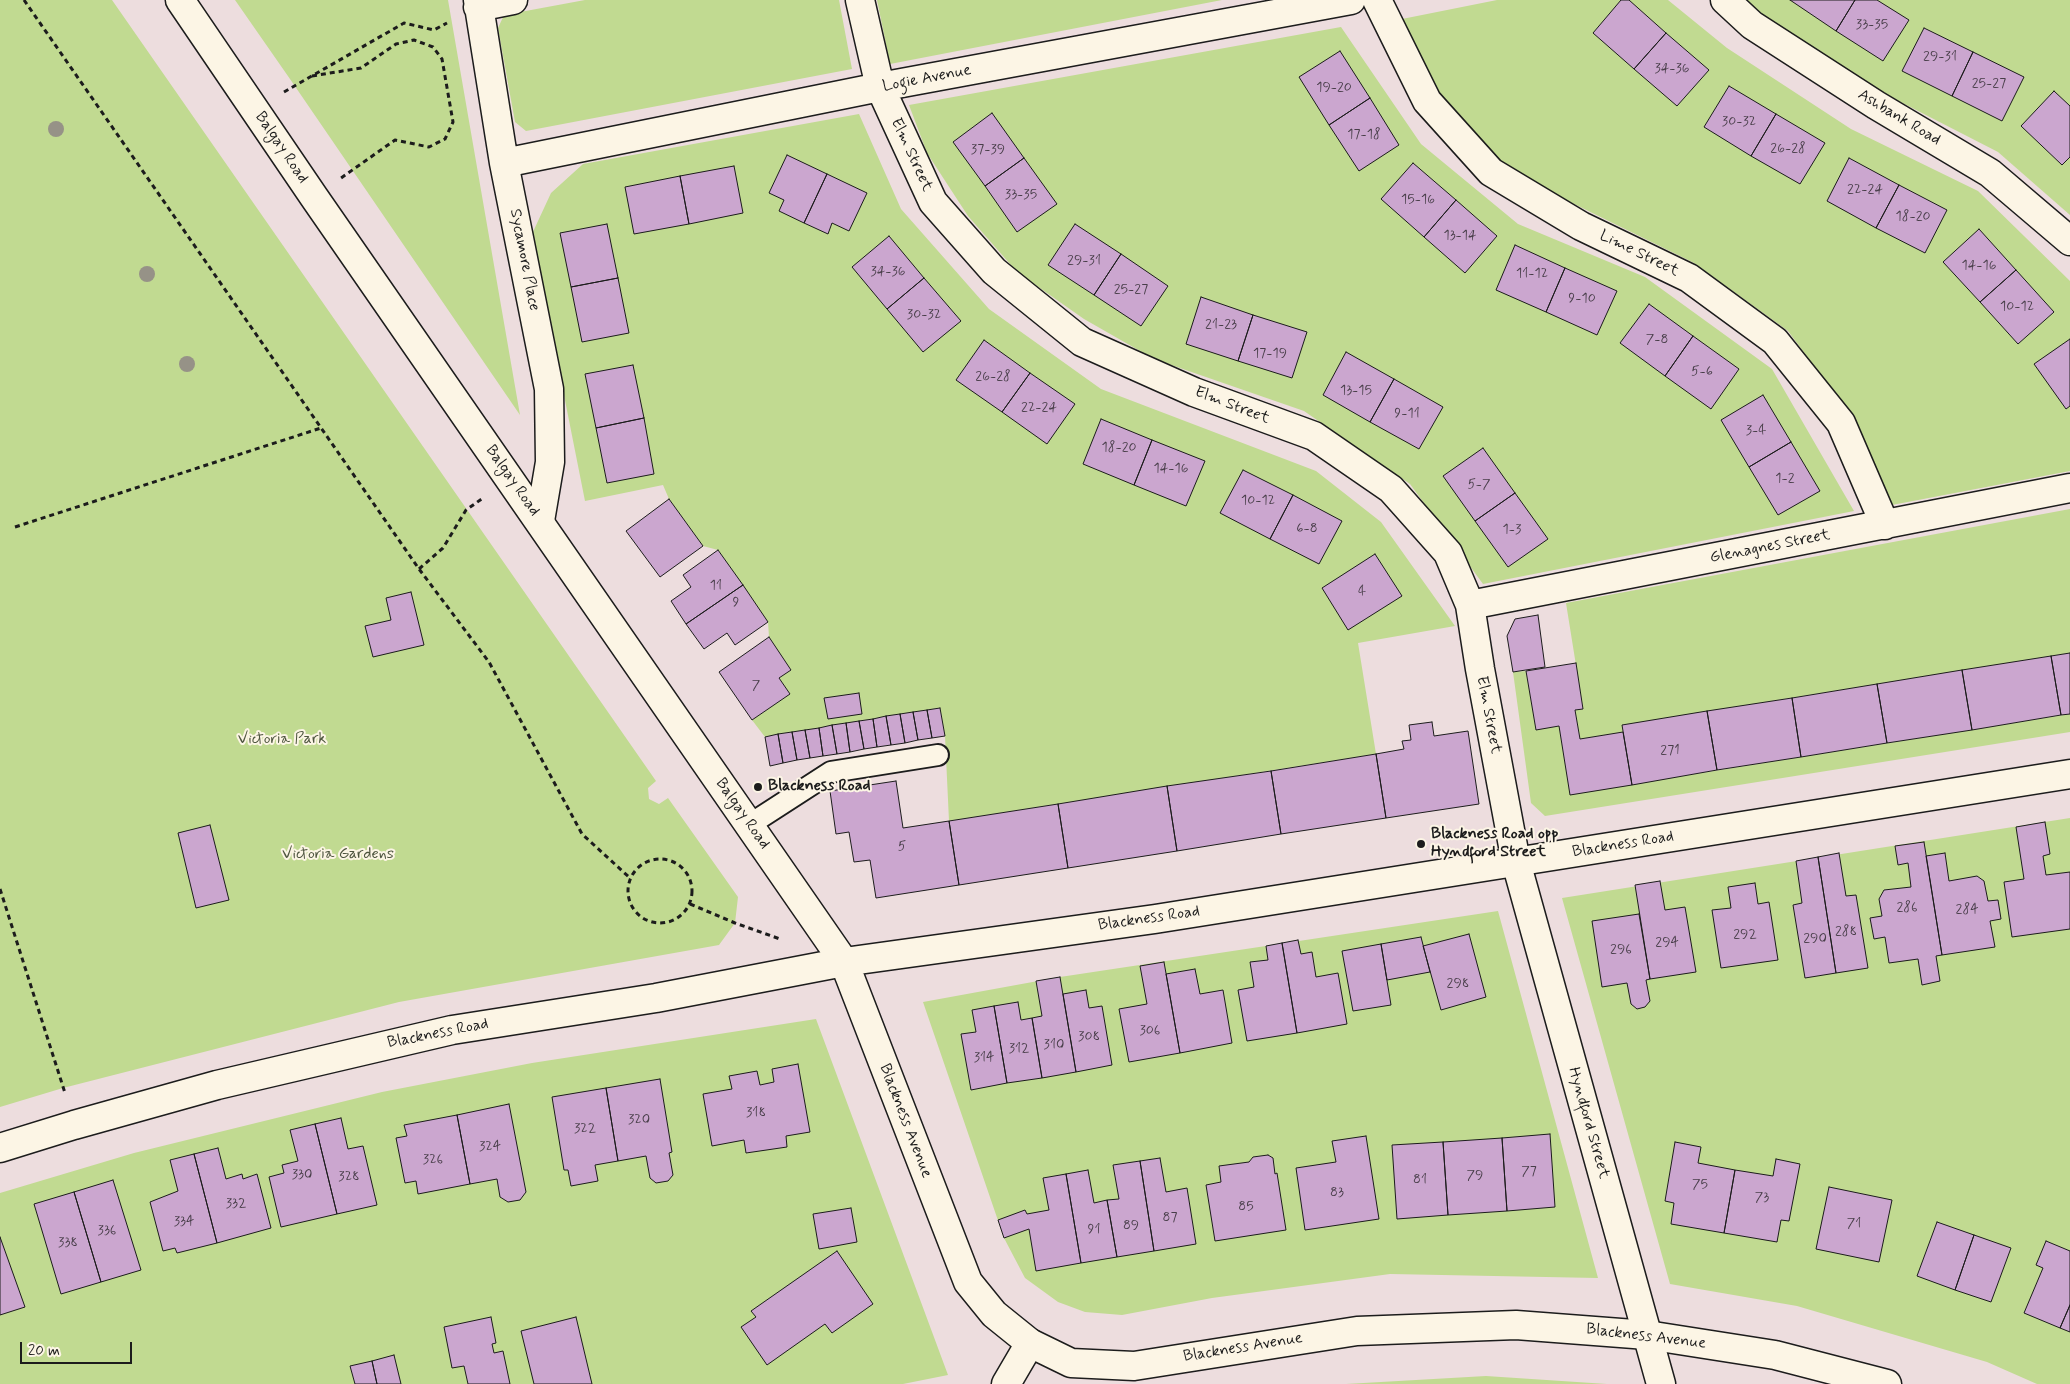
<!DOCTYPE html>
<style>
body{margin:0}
#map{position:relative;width:2070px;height:1384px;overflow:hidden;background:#edddde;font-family:Mynerve,sans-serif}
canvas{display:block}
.scale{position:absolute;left:20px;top:1342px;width:112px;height:22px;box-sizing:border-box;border:2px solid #1c1c1c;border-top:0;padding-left:6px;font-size:15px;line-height:18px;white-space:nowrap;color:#1c1c1c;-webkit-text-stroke:4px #fcf5e5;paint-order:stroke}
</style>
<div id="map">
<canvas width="2070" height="1384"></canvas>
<div class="scale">20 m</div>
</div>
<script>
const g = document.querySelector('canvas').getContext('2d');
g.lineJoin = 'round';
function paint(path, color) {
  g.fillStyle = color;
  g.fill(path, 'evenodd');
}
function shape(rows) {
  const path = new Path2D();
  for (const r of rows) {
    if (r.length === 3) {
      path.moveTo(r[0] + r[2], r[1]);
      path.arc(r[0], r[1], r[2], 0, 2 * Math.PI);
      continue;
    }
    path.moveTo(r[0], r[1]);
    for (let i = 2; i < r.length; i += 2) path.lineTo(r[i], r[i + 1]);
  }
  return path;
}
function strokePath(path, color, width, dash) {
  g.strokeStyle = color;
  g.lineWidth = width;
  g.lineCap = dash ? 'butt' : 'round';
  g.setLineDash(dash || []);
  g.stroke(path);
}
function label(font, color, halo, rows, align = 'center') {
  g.font = font + ' Mynerve,sans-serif';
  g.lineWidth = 4;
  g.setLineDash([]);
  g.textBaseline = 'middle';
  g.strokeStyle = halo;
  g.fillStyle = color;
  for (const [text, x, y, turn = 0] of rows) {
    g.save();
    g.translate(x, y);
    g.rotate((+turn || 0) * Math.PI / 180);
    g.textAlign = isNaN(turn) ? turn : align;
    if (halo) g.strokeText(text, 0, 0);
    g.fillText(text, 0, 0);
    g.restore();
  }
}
paint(shape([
 [0,0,112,0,656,781,648,788,649,799,659,804,668,798,738,897,735,923,719,945,399,1002,63,1088,0,1107],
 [235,0,448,0,520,415,290,79],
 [585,0,839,0,852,69,526,131,515,122,498,28,504,15],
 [877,0,1222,0,890,64],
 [1497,0,1668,0,1727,48,1851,129,1978,191,2070,281,2070,471,1892,505,1851,416,1788,331,1694,263,1505,170,1436,96,1402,19],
 [1746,0,2070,0,2070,215,1998,152,1883,93,1770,21],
 [1341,27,1421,144,1518,224,1645,277,1772,369,1854,511,1483,584,1410,484,1304,411,1154,359,1084,319,1017,272,968,216,927,153,909,105],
 [859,114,901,209,989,309,1101,389,1316,471,1381,522,1455,626,1358,643,1376,754,949,821,945,736,940,708,765,737,752,720,790,694,779,678,791,670,769,637,768,622,718,550,703,546,669,499,663,485,585,501,532,234,551,193,583,164],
 [2070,509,2070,653,1623,725,1623,732,1580,739,1575,710,1583,709,1566,603],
 [1526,671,1536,729,1559,726,1570,794,2070,714,2070,732,1545,816,1531,803,1513,672],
 [2070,818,2070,1384,2037,1384,1987,1362,1797,1306,1670,1284,1562,898],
 [1498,911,1598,1278,1390,1274,1212,1298,1122,1315,1085,1312,1058,1302,1025,1278,1004,1238,923,1002,1060,977],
 [816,1019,948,1375,903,1384,0,1384,0,1193,134,1153,382,1092,532,1063],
 [1486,1376,1607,1384,1345,1384,1346,1384]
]), '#c1da91');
const building = shape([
 [1621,0,1629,0,1666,33,1634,69,1593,33,1621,0],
 [1790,0,1855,0,1836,31,1790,0],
 [1855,0,1877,0,1909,20,1883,61,1836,31,1855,0],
 [1924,28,1973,52,1952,96,1902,71,1924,28],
 [1666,33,1709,70,1677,106,1634,69,1666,33],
 [1340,51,1370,98,1329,125,1299,77,1340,51],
 [1973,52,2024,77,2002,121,1952,96,1973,52],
 [1729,86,1776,114,1751,156,1704,127,1729,86],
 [2054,91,2070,106,2070,157,2062,165,2021,126,2054,91],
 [1370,98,1399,145,1359,171,1329,125,1370,98],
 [992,113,1024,158,985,186,953,142,992,113],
 [1776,114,1825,143,1800,184,1751,156,1776,114],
 [787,155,827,174,804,223,779,211,784,200,769,193,787,155],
 [1024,158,1057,204,1017,232,985,186,1024,158],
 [1849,158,1899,185,1876,228,1827,201,1849,158],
 [1413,163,1456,200,1424,237,1381,199,1413,163],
 [734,166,743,213,689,224,680,176,734,166],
 [827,174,867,193,849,231,832,223,828,234,804,223,827,174],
 [680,176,689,224,634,234,625,187,680,176],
 [1899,185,1947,210,1925,253,1876,228,1899,185],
 [1456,200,1497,236,1465,273,1424,237,1456,200],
 [607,224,618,278,571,287,560,233,607,224],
 [1075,224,1121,254,1094,295,1048,265,1075,224],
 [1979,229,2016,270,1980,302,1943,262,1979,229],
 [889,236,924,278,887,309,852,267,889,236],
 [1515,245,1565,268,1546,312,1496,290,1515,245],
 [1121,254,1168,286,1141,326,1094,295,1121,254],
 [1565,268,1617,291,1597,335,1546,312,1565,268],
 [2016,270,2054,312,2018,344,1980,302,2016,270],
 [618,278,629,333,582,342,571,287,618,278],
 [924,278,961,321,923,352,887,309,924,278],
 [1201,297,1253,315,1238,361,1186,344,1201,297],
 [1649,304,1693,336,1665,376,1620,343,1649,304],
 [1253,315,1307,332,1292,378,1238,361,1253,315],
 [1693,336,1739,369,1711,409,1665,376,1693,336],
 [2070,339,2070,406,2066,409,2034,364,2070,339],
 [984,340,1030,373,1002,412,956,380,984,340],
 [1346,352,1394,379,1370,422,1323,395,1346,352],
 [633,365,644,418,596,428,585,374,633,365],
 [1030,373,1075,404,1047,444,1002,412,1030,373],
 [1394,379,1443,407,1419,449,1370,422,1394,379],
 [1763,395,1791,442,1749,467,1721,420,1763,395],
 [644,418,654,474,607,483,596,428,644,418],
 [1101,419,1152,440,1134,485,1083,464,1101,419],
 [1152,440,1205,461,1186,506,1134,485,1152,440],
 [1791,442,1820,491,1778,515,1749,467,1791,442],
 [1483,448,1515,493,1475,521,1443,476,1483,448],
 [1243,470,1293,495,1270,539,1220,513,1243,470],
 [1515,493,1548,539,1508,567,1475,521,1515,493],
 [1293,495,1342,521,1319,564,1270,539,1293,495],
 [669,499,703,546,660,577,626,531,669,499],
 [718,550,743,585,686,624,671,601,691,587,683,575,718,550],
 [1375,554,1402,596,1348,630,1322,588,1375,554],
 [743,585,768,622,735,645,727,633,704,649,686,624,743,585],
 [411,592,424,645,373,657,365,626,391,620,386,598,411,592],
 [1538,615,1545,667,1513,672,1507,636,1515,619,1538,615],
 [769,637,791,670,779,678,790,694,752,720,719,672,769,637],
 [2070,653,2070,714,2061,715,2051,656,2070,653],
 [2051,656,2061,715,1972,730,1962,670,2051,656],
 [1576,663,1583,709,1575,710,1580,739,1623,732,1632,785,1570,795,1559,726,1536,730,1526,671,1576,663],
 [1962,670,1972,730,1887,743,1877,684,1962,670],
 [1877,684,1887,743,1801,757,1792,698,1877,684],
 [859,693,862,714,828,719,824,698,859,693],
 [1792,698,1801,757,1717,770,1707,711,1792,698],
 [940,708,945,736,932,738,927,710,940,708],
 [927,710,932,738,918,740,913,712,927,710],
 [1707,711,1717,770,1632,785,1622,725,1707,711],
 [913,712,918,740,905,743,900,714,913,712],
 [900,714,905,743,891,745,886,716,900,714],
 [886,716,891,745,877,747,873,719,886,716],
 [873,719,877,747,864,749,859,721,873,719],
 [859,721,864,749,850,752,846,723,859,721],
 [1432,722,1434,736,1468,731,1479,804,1386,818,1376,754,1404,749,1402,741,1411,740,1409,725,1432,722],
 [846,723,850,752,837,754,832,725,846,723],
 [832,725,837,754,823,756,819,728,832,725],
 [819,728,823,756,810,758,805,730,819,728],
 [805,730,810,758,797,760,792,732,805,730],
 [792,732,797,760,783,763,778,734,792,732],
 [778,734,783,763,770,766,765,737,778,734],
 [1376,754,1386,818,1281,834,1271,771,1376,754],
 [1271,771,1281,834,1177,851,1167,786,1271,771],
 [896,781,903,828,949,821,959,885,876,898,870,860,854,862,849,832,836,834,830,791,896,781],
 [1167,786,1177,851,1068,868,1058,804,1167,786],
 [1058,804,1068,868,959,885,949,821,1058,804],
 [2045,822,2050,854,2043,856,2046,875,2070,872,2070,929,2012,937,2004,882,2024,879,2016,827,2045,822],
 [210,825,229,900,196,908,178,833,210,825],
 [1924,842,1942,955,1936,956,1940,981,1922,985,1918,959,1889,963,1885,937,1874,939,1870,918,1882,916,1879,899,1884,890,1911,887,1908,863,1898,865,1895,846,1924,842],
 [1839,853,1846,896,1856,895,1868,968,1836,973,1818,857,1839,853],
 [1945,853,1949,881,1977,876,1984,881,1988,901,1998,900,2001,919,1990,921,1995,947,1942,955,1926,856,1945,853],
 [1818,857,1836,973,1805,978,1793,905,1802,903,1796,861,1818,857],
 [1660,881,1665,910,1685,907,1696,972,1650,979,1635,885,1660,881],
 [1755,883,1758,904,1769,902,1778,960,1721,968,1712,910,1731,908,1728,887,1755,883],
 [1639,914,1650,979,1646,980,1650,1001,1645,1007,1637,1009,1631,1004,1627,983,1602,987,1592,921,1639,914],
 [1469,934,1486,997,1441,1010,1423,946,1469,934],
 [1421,937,1430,972,1387,980,1381,944,1421,937],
 [1298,940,1301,954,1312,952,1316,977,1338,973,1347,1024,1297,1033,1282,943,1298,940],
 [1282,943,1297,1033,1247,1041,1238,990,1254,987,1250,962,1268,960,1266,946,1282,943],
 [1381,944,1391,1005,1353,1011,1342,951,1381,944],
 [1164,962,1180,1053,1129,1062,1119,1009,1147,1004,1140,966,1164,962],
 [1195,969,1200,994,1223,990,1232,1043,1180,1053,1166,974,1195,969],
 [1060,977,1076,1072,1042,1078,1032,1018,1042,1016,1036,981,1060,977],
 [1086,990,1089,1008,1102,1006,1112,1065,1076,1072,1063,994,1086,990],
 [1018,1002,1021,1020,1032,1018,1042,1078,1007,1083,994,1006,1018,1002],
 [994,1006,1007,1083,971,1090,961,1034,976,1032,972,1010,994,1006],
 [798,1064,810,1132,786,1136,787,1147,746,1153,744,1140,712,1146,703,1094,732,1089,729,1076,757,1071,760,1085,774,1082,772,1069,798,1064],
 [660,1079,672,1152,669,1153,673,1175,668,1181,656,1183,650,1178,646,1156,618,1161,606,1088,660,1079],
 [606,1088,618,1161,595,1165,598,1181,571,1186,568,1170,564,1170,552,1097,606,1088],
 [509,1104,526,1192,520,1200,508,1202,500,1197,497,1179,470,1184,457,1115,509,1104],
 [457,1115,470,1184,418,1194,416,1181,405,1183,396,1138,407,1136,404,1125,457,1115],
 [341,1118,348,1149,363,1146,377,1205,337,1214,315,1124,341,1118],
 [315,1124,337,1214,281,1227,269,1177,284,1173,282,1165,298,1161,290,1130,315,1124],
 [1550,1134,1555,1207,1507,1211,1502,1138,1550,1134],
 [1366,1136,1379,1219,1305,1230,1296,1168,1336,1162,1332,1141,1366,1136],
 [1502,1138,1507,1211,1448,1215,1443,1142,1502,1138],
 [1443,1142,1448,1215,1397,1219,1392,1145,1443,1142],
 [1675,1142,1701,1147,1698,1163,1735,1170,1724,1233,1671,1224,1674,1203,1665,1201,1675,1142],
 [218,1148,226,1179,242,1174,243,1179,257,1174,271,1228,217,1243,194,1154,218,1148],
 [194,1154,217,1243,177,1253,175,1248,163,1251,150,1202,178,1191,170,1160,194,1154],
 [1268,1155,1273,1158,1275,1174,1277,1173,1286,1230,1215,1241,1206,1185,1221,1182,1219,1166,1249,1162,1253,1157,1268,1155],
 [1160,1158,1166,1192,1187,1188,1196,1244,1154,1251,1140,1161,1160,1158],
 [1776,1159,1800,1164,1789,1221,1781,1220,1777,1242,1724,1233,1735,1170,1773,1176,1776,1159],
 [1140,1161,1154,1251,1117,1257,1107,1200,1119,1199,1113,1165,1140,1161],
 [1088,1170,1094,1203,1107,1200,1117,1257,1081,1263,1066,1174,1088,1170],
 [1066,1174,1081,1263,1036,1271,1029,1229,1004,1238,998,1220,1025,1210,1027,1214,1049,1210,1043,1178,1066,1174],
 [113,1180,141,1270,101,1282,74,1192,113,1180],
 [1829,1187,1892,1200,1879,1262,1816,1249,1829,1187],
 [74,1192,101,1282,61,1294,34,1204,74,1192],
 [851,1208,857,1242,819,1249,813,1214,851,1208],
 [1937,1222,1974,1235,1955,1290,1917,1276,1937,1222],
 [1974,1235,2011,1248,1991,1302,1955,1290,1974,1235],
 [0,1237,25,1307,0,1315,0,1237],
 [2046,1241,2070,1251,2070,1305,2060,1328,2024,1313,2043,1268,2036,1265,2046,1241],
 [837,1251,873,1304,832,1333,825,1324,767,1365,741,1327,756,1317,751,1311,837,1251],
 [2070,1305,2070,1332,2060,1328,2070,1305],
 [491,1317,496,1343,492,1344,494,1353,503,1351,510,1384,468,1384,464,1366,452,1368,444,1327,491,1317],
 [576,1317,592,1384,534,1384,521,1331,576,1317],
 [394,1355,401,1384,377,1384,372,1361,394,1355],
 [372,1361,377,1384,355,1384,350,1366,372,1361]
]);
paint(building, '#cba6cf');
strokePath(building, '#1c1c1c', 1);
const service = shape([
 [749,825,831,772,938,755]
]);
const minor = shape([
 [478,0,504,163,549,389,550,462,540,521],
 [860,0,880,87,933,202,994,271,1082,342,1194,392,1314,436,1391,489,1448,553,1470,605,1480,669,1516,862,1661,1384],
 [1377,0,1427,101,1491,172,1581,226,1689,278,1775,341,1841,423,1885,525],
 [1725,0,1752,25,1876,105,1990,173,2070,241],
 [478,7,513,0],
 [504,163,880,87,1351,0],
 [1470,605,2070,488],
 [1006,1384,1030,1343]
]);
const tertiary = shape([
 [180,0,314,197,844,962,968,1282,994,1314,1030,1343,1071,1363,1134,1366,1357,1331,1516,1325,1647,1335,1775,1355,1887,1384],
 [0,1148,74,1125,217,1085,452,1030,656,998,844,962,1155,919,2070,774]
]);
strokePath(service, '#1c1c1c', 24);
strokePath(minor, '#1c1c1c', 31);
strokePath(tertiary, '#1c1c1c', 31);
strokePath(shape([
 [24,0,419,569,489,662,582,834,630,878],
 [312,76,361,68,396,44,414,40,433,47,442,59,453,122,445,139,429,147,395,140,341,178],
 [284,92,404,23,434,30,447,23],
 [15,527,321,428],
 [419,569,443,548,466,510,483,498],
 [660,891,32],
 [0,889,65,1093],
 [690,904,735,923,780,939]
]), '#1c1c1c', 3, [5, 4]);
strokePath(service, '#fcf5e5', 20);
strokePath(minor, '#fcf5e5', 28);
strokePath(tertiary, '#fcf5e5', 28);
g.fillStyle = '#969287';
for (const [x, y] of [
 [56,129],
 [147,274],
 [187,364]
]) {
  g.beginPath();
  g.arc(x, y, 8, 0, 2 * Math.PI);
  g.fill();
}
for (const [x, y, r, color] of [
 [758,787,5,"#1c1c1c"],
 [1421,844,5,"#1c1c1c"]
]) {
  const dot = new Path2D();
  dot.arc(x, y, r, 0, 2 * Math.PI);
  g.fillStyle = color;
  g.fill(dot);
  strokePath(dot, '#fcf5e5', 2);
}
label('14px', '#483e49', null, [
 ["33-35",1872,25],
 ["29-31",1940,57],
 ["34-36",1672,69],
 ["25-27",1989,84],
 ["19-20",1334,88],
 ["30-32",1739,122],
 ["17-18",1364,135],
 ["26-28",1788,149],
 ["37-39",988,150],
 ["22-24",1865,190],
 ["33-35",1021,195],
 ["15-16",1418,200],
 ["18-20",1913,217],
 ["13-14",1460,236],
 ["29-31",1084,261],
 ["14-16",1979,266],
 ["34-36",888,272],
 ["11-12",1532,274],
 ["25-27",1131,290],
 ["9-10",1582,299],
 ["10-12",2017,307],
 ["30-32",924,315],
 ["21-23",1221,325],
 ["7-8",1657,340],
 ["17-19",1270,354],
 ["5-6",1702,372],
 ["26-28",993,377],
 ["13-15",1356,391],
 ["22-24",1039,408],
 ["9-11",1407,414],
 ["3-4",1756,431],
 ["18-20",1119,448],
 ["14-16",1171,469],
 ["1-2",1785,479],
 ["5-7",1479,485],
 ["10-12",1258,501],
 ["6-8",1307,529],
 ["1-3",1512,530],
 ["11",716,586],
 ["4",1362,592],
 ["9",736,603],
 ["7",756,686],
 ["271",1670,751],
 ["5",902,847],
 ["286",1907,908],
 ["284",1967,910],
 ["288",1846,932],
 ["292",1745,935],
 ["290",1815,939],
 ["294",1667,943],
 ["296",1621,950],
 ["298",1458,984],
 ["306",1150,1031],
 ["308",1089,1037],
 ["310",1054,1045],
 ["312",1019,1049],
 ["314",984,1058],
 ["318",756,1113],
 ["320",639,1120],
 ["322",585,1129],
 ["324",490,1147],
 ["326",433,1160],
 ["77",1529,1172],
 ["330",302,1175],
 ["79",1475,1176],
 ["328",349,1177],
 ["81",1420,1180],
 ["75",1700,1185],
 ["83",1337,1193],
 ["73",1762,1198],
 ["332",236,1204],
 ["85",1246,1207],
 ["87",1170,1218],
 ["334",184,1222],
 ["71",1854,1224],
 ["89",1131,1226],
 ["91",1094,1230],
 ["336",107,1231],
 ["338",68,1243]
]);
label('16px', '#1c1c1c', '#fcf5e5', [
 ["Logie Avenue",927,79,-11],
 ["Ashbank Road",1899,118,31],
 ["Balgay Road",281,148,56],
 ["Elm Street",911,155,65],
 ["Lime Street",1639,254,26],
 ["Sycamore Place",524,260,79],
 ["Elm Street",1232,406,21],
 ["Balgay Road",512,481,55],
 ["Glenagnes Street",1770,547,-11],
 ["Elm Street",1488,715,79],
 ["Balgay Road",742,814,55],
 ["Blackness Road",1623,845,-9],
 ["Blackness Road",1149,919,-8],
 ["Blackness Road",438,1034,-11],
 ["Blackness Avenue",905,1121,69],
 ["Hyndford Street",1588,1123,74],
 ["Blackness Avenue",1646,1337,7],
 ["Blackness Avenue",1243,1348,-9]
]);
label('16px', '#4e553f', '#fcf5e5', [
 ["Victoria Park",282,740],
 ["Victoria Gardens",338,855]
]);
label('bold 16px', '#1c1c1c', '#fcf5e5', [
 ["Blackness Road",768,787],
 ["Blackness Road opp",1431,835],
 ["Hyndford Street",1431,853]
], 'left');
</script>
